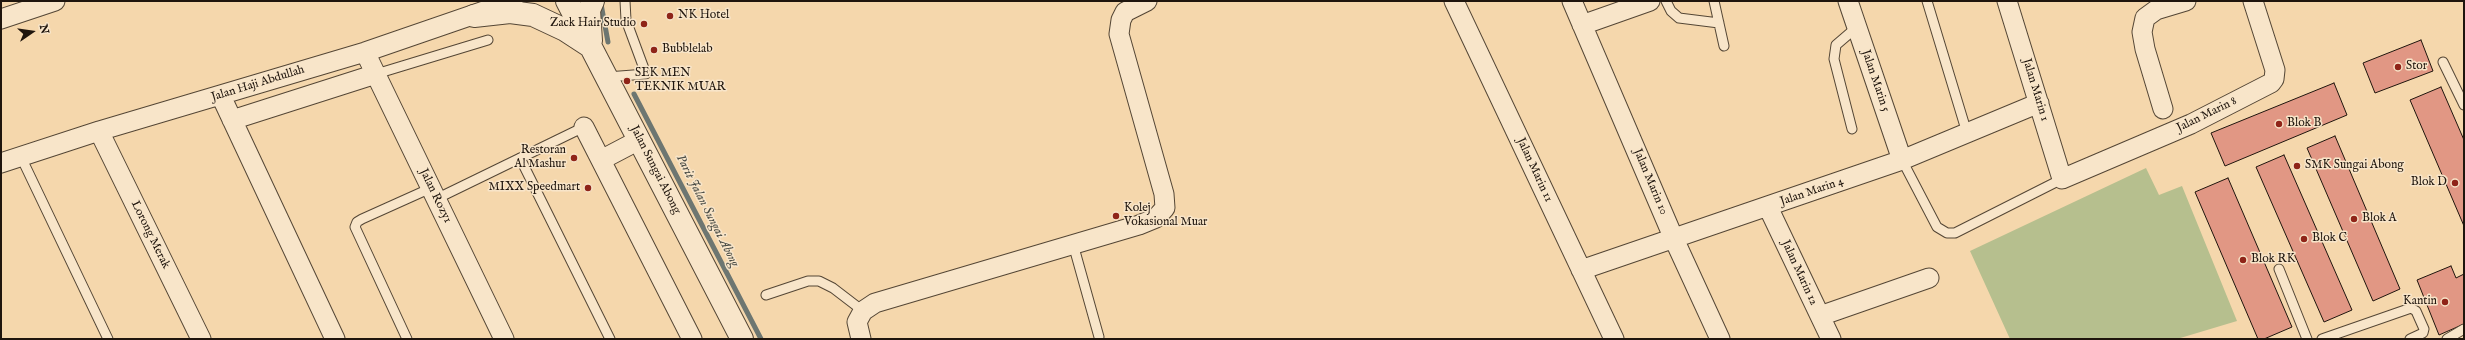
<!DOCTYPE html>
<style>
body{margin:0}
#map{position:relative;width:2465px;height:340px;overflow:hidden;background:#f5d7ac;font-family:"IM FELL English",serif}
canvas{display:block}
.frame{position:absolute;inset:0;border:2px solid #1f150d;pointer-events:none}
.north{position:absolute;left:12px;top:12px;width:40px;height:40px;-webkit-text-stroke:3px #f8e5c9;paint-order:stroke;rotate:77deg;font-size:11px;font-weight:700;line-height:16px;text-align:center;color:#1f150d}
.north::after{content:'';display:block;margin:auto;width:14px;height:18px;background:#1f150d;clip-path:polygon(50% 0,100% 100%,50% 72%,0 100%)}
</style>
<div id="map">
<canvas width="2465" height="340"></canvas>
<div class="frame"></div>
<div class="north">N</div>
</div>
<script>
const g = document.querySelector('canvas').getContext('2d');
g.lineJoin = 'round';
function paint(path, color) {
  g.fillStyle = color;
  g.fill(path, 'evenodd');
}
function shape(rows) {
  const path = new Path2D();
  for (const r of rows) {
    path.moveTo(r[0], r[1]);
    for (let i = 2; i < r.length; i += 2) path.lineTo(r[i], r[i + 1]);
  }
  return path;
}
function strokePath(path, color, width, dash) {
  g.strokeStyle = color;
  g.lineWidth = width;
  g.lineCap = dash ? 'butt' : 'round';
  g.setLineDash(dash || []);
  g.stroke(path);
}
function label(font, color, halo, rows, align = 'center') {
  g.font = font + ' "IM FELL English",serif';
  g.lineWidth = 3;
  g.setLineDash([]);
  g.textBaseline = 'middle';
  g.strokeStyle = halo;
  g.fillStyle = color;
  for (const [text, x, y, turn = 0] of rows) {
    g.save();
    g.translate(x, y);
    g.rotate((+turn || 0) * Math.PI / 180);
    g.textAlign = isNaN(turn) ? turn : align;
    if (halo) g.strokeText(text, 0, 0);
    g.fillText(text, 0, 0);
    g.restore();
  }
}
paint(shape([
 [2146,168,2159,195,2182,186,2237,321,2177,339,2010,339,1970,251]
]), '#b6bf8e');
strokePath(shape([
 [601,4,608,42],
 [634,94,761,339]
]), '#6d7671', 5);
const building = shape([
 [2421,40,2433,71,2375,93,2363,63,2421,40],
 [2334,83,2347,115,2225,166,2211,133,2334,83],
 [2441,87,2464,140,2464,226,2410,100,2441,87],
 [2335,136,2400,289,2373,301,2307,148,2335,136],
 [2284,155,2352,310,2324,322,2256,167,2284,155],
 [2228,178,2292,327,2264,339,2258,339,2195,192,2228,178],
 [2451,266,2456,278,2464,274,2464,324,2439,335,2417,280,2451,266]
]);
paint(building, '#e19784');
strokePath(building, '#1f150d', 1);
const service = shape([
 [1666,1,1671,11,1679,18,1719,23],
 [1714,1,1724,46],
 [1927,1,1967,133],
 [2443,62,2464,105],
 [376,74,488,40],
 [607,77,646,74,626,20,625,1],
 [1852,129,1834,59,1836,45,1857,27],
 [21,157,108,339],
 [520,158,610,339],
 [1902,160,1937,227,1947,233,1955,233,2062,179],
 [436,199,584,127],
 [1073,244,1099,337],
 [2279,269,2307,339],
 [766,295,808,281,819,281,833,288,863,311],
 [407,339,355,227,357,222,362,219,431,188],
 [2322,339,2411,308,2416,311,2424,329,2423,333,2410,339],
 [2447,339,2464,329]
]);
const minor = shape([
 [1454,1,1614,339],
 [1572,1,1674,239,1720,339],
 [1848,1,1902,160],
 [2007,1,2062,179,2191,124,2271,83,2274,79,2275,70,2253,1],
 [1,19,55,1],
 [1582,25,1650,1],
 [365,52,504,339],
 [221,96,335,339],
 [2163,109,2145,49,2142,32,2145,18,2156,10,2186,1],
 [232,120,376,74],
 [584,127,692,339],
 [99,131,201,339],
 [601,160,639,140],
 [1,163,99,131,365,52,513,1],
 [1768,207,1831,339],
 [1581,270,1902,160,2039,103],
 [1820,316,1929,278],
 [861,339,857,322,863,311,875,303,1139,225,1156,218,1165,208,1164,194,1119,34,1121,20,1125,12,1147,1]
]);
const tertiary = shape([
 [567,1,742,339],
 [474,16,510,12,533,15,565,30,588,45],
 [591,41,589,10,593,1]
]);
strokePath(service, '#544635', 11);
strokePath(minor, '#544635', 21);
strokePath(tertiary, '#544635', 24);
strokePath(service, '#f8e5c9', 9);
strokePath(minor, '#f8e5c9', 19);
strokePath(tertiary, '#f8e5c9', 22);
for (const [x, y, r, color] of [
 [670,16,4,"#8f2418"],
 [644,24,4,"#8f2418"],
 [654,50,4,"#8f2418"],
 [2398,67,4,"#8f2418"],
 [627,81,4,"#8f2418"],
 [2279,124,4,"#8f2418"],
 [574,158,4,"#8f2418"],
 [2297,166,4,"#8f2418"],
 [2455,183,4,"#8f2418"],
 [588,188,4,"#8f2418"],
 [1116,216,4,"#8f2418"],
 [2354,219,4,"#8f2418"],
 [2304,239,4,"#8f2418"],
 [2243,260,4,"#8f2418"],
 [2445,302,4,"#8f2418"]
]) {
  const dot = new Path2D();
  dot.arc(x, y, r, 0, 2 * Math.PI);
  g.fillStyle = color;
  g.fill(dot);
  strokePath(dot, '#f8e5c9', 1.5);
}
label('12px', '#1f150d', '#f8e5c9', [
 ["NK Hotel",678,16],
 ["Zack Hair Studio",636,24,"right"],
 ["Bubblelab",662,50],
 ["Stor",2406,67],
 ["SEK MEN",635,74],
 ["TEKNIK MUAR",635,88],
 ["Blok B",2287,124],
 ["Restoran",566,151,"right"],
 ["Al Mashur",566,165,"right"],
 ["SMK Sungai Abong",2305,166],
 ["Blok D",2447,183,"right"],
 ["MIXX Speedmart",580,188,"right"],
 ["Kolej",1124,209],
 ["Vokasional Muar",1124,223],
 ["Blok A",2362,219],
 ["Blok C",2312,239],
 ["Blok RK",2251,260],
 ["Kantin",2437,302,"right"]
], 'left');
label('12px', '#1f150d', '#f8e5c9', [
 ["Jalan Marin 5",1875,81,71],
 ["Jalan Haji Abdullah",258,84,-17],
 ["Jalan Marin 1",2035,90,73],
 ["Jalan Marin 8",2207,115,-26],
 ["Jalan Sungai Abong",655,170,63],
 ["Jalan Marin 11",1534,170,65],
 ["Jalan Marin 10",1650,182,67],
 ["Jalan Marin 4",1812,192,-19],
 ["Jalan Rozy1",435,196,64],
 ["Lorong Merak",150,235,64],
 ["Jalan Marin 12",1799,273,65]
]);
label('italic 13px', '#4c4e47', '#f8e5c9', [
 ["Parit Jalan Sungai Abong",707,211,63]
]);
</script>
